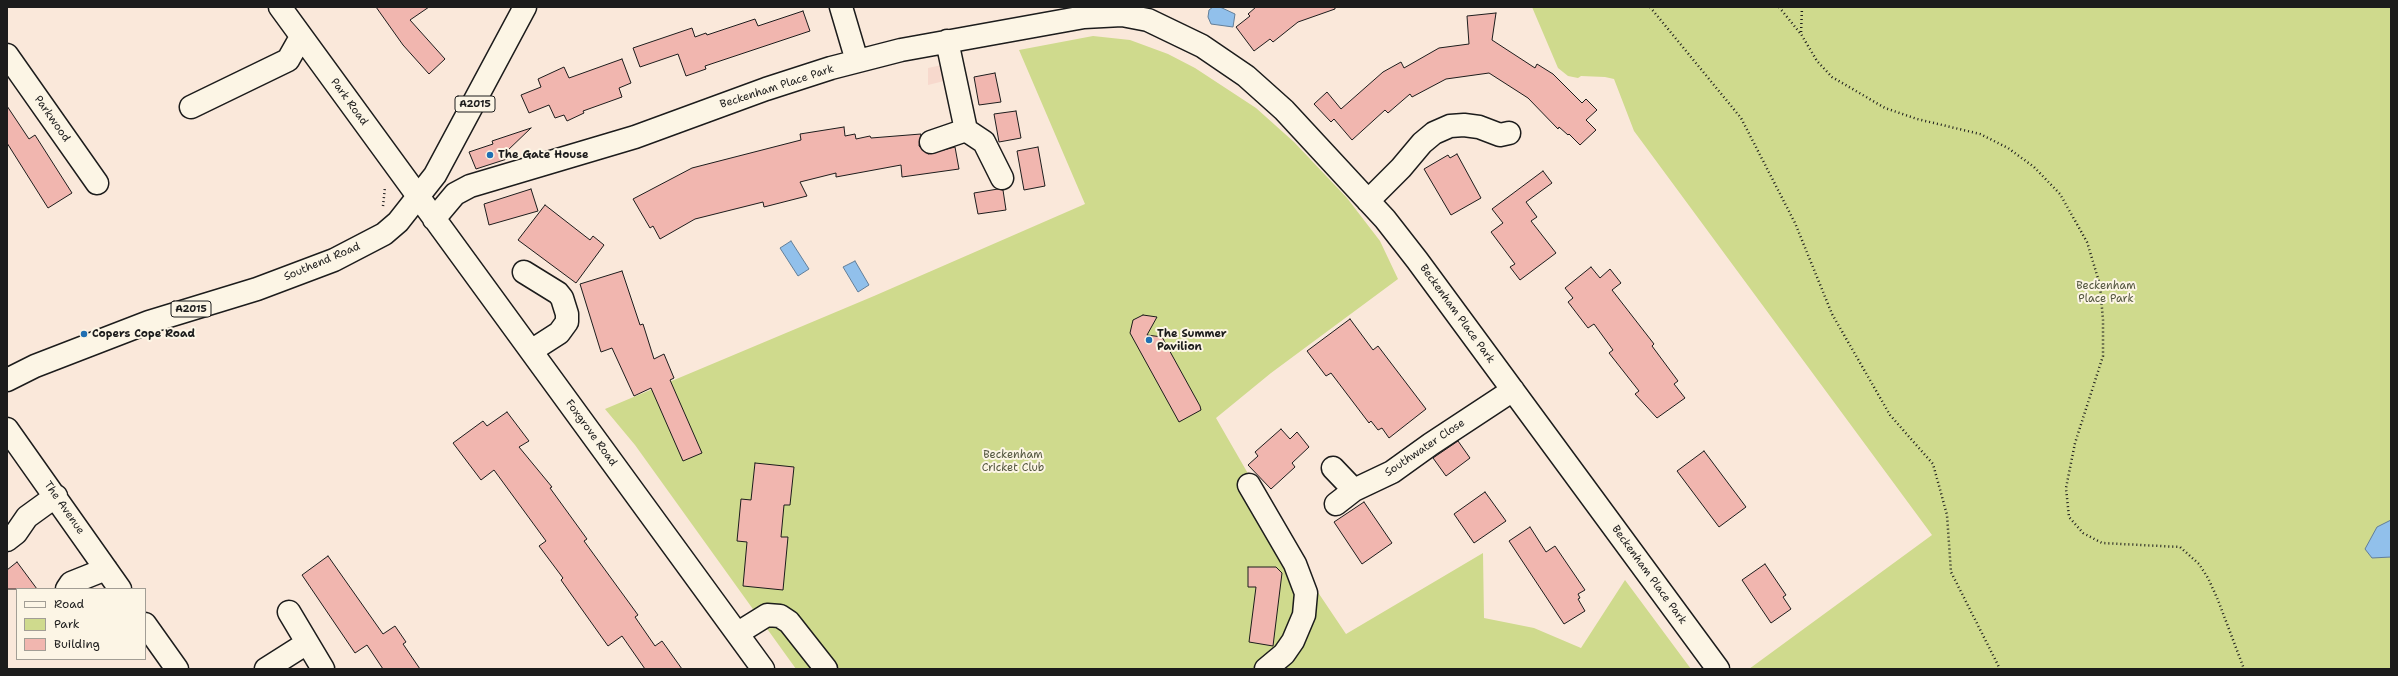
<!DOCTYPE html>
<style>
body{margin:0}
#map{position:relative;width:2398px;height:676px;overflow:hidden;background:#fae8da;font-family:"Shantell Sans",sans-serif}
canvas{display:block}
.frame{position:absolute;inset:0;border:8px solid #1c1c1c;pointer-events:none}
.legend{position:absolute;left:16px;top:588px;width:130px;height:72px;box-sizing:border-box;background:#fcf5e5;border:1px solid #a29e95;margin:0;padding:5px 7px;list-style:none;font-size:12px;color:#1c1c1c}
.legend li{display:flex;align-items:center;gap:8px;height:20px}
.legend b{width:20px;border:1px solid #a29e95}
</style>
<div id="map">
<canvas width="2398" height="676"></canvas>
<div class="frame"></div>
<ul class="legend">
<li><b style="height:5px;background:#fcf5e5"></b>Road</li>
<li><b style="height:11px;background:#cfda8d"></b>Park</li>
<li><b style="height:11px;background:#f1b6af"></b>Building</li>
</ul>
</div>
<script>
const g = document.querySelector('canvas').getContext('2d');
g.lineJoin = 'round';
function paint(path, color) {
  g.fillStyle = color;
  g.fill(path, 'evenodd');
}
function shape(rows) {
  const path = new Path2D();
  for (const r of rows) {
    path.moveTo(r[0], r[1]);
    for (let i = 2; i < r.length; i += 2) path.lineTo(r[i], r[i + 1]);
  }
  return path;
}
function strokePath(path, color, width, dash) {
  g.strokeStyle = color;
  g.lineWidth = width;
  g.lineCap = dash ? 'butt' : 'round';
  g.setLineDash(dash || []);
  g.stroke(path);
}
function label(font, color, halo, rows, align = 'center') {
  g.font = font + ' "Shantell Sans",sans-serif';
  g.lineWidth = 4;
  g.setLineDash([]);
  g.textBaseline = 'middle';
  g.strokeStyle = halo;
  g.fillStyle = color;
  for (const [text, x, y, turn = 0] of rows) {
    g.save();
    g.translate(x, y);
    g.rotate((+turn || 0) * Math.PI / 180);
    g.textAlign = isNaN(turn) ? turn : align;
    if (halo) g.strokeText(text, 0, 0);
    g.fillText(text, 0, 0);
    g.restore();
  }
}
paint(shape([
 [942,65,944,81,928,85,928,68]
]), '#f7d9cd');
paint(shape([
 [1532,7,2391,7,2391,669,1749,669,1932,535,1634,131,1614,79,1605,77,1581,76,1578,78,1568,76,1558,68],
 [1093,36,1130,40,1168,54,1195,68,1256,108,1294,142,1347,198,1380,241,1398,279,1271,373,1216,418,1307,576,1346,634,1483,553,1484,618,1534,628,1581,648,1625,580,1691,669,796,669,635,445,605,409,874,296,1085,204,1019,50]
]), '#cfda8d');
const water = shape([
 [1213,7,1220,7,1235,14,1233,27,1211,24,1208,17,1209,10,1213,7],
 [791,241,809,269,798,276,780,248,791,241],
 [855,261,869,285,858,292,843,267,855,261],
 [2391,520,2391,557,2372,558,2365,549,2377,527,2391,520]
]);
paint(water, '#91c0eb');
strokePath(water, '#627e98', 1);
const building = shape([
 [376,7,429,7,410,20,445,59,429,74,403,45,376,7],
 [1256,7,1335,7,1335,9,1298,22,1273,42,1270,39,1254,51,1236,27,1250,16,1248,14,1256,7],
 [803,11,810,31,705,66,706,69,686,76,678,54,640,67,633,48,692,28,695,37,706,33,707,35,755,19,758,26,803,11],
 [1496,13,1492,40,1535,68,1537,64,1553,74,1582,103,1586,99,1597,110,1586,120,1596,130,1580,145,1569,134,1568,135,1559,127,1558,129,1528,98,1489,73,1446,79,1412,97,1410,94,1388,113,1385,110,1352,140,1334,119,1331,122,1314,104,1327,92,1341,109,1383,72,1401,62,1404,68,1439,48,1469,44,1467,16,1496,13],
 [622,59,631,83,619,88,622,97,583,111,584,113,567,121,564,115,555,118,549,105,529,113,521,95,541,87,538,79,564,67,569,78,622,59],
 [995,73,1001,102,979,105,974,77,995,73],
 [7,106,29,139,35,135,72,193,48,208,7,143,7,106],
 [1016,111,1021,138,999,142,994,114,1016,111],
 [844,127,845,136,855,134,856,139,870,136,871,138,921,134,919,146,928,154,955,147,959,169,902,177,901,165,836,177,836,173,800,182,807,196,764,207,763,202,695,219,660,239,653,226,650,228,633,199,692,168,801,140,800,134,844,127],
 [531,128,507,151,510,158,476,169,469,152,493,144,492,141,531,128],
 [1038,147,1045,186,1024,190,1017,151,1038,147],
 [1457,154,1481,198,1451,215,1424,169,1448,155,1450,158,1457,154],
 [1543,171,1552,183,1526,202,1537,217,1531,221,1556,253,1520,280,1510,267,1515,264,1491,232,1503,223,1492,209,1543,171],
 [531,189,538,211,489,225,484,204,531,189],
 [998,189,1003,190,1006,210,978,214,974,193,998,189],
 [545,205,590,240,593,236,604,245,576,283,518,240,545,205],
 [1591,267,1600,278,1610,269,1621,283,1612,290,1654,344,1652,346,1678,381,1674,384,1685,398,1657,418,1635,394,1639,391,1609,353,1613,350,1594,324,1588,328,1568,302,1573,298,1565,288,1591,267],
 [622,271,640,325,643,324,654,359,664,354,674,378,670,380,702,453,683,461,651,388,634,396,612,348,601,352,580,284,622,271],
 [1143,315,1157,317,1147,335,1162,337,1200,406,1201,410,1179,422,1130,333,1133,320,1143,315],
 [1350,319,1373,350,1378,346,1426,409,1389,438,1382,428,1378,430,1371,421,1369,423,1331,373,1326,376,1307,351,1350,319],
 [507,412,529,441,519,447,552,487,550,488,587,539,584,541,638,615,635,617,655,646,662,641,682,669,645,669,622,636,608,646,561,580,563,578,539,546,546,541,494,470,481,480,453,443,483,421,487,426,507,412],
 [1281,429,1290,439,1297,432,1309,447,1292,463,1295,467,1271,489,1248,465,1258,456,1255,452,1281,429],
 [1458,441,1470,458,1446,476,1433,458,1458,441],
 [1704,451,1746,507,1719,527,1677,471,1704,451],
 [755,463,794,467,790,505,784,505,781,537,788,537,783,590,743,586,747,542,737,541,741,499,751,500,755,463],
 [1485,492,1506,521,1474,543,1454,514,1485,492],
 [1364,502,1392,543,1362,564,1334,522,1364,502],
 [1530,527,1546,552,1555,546,1585,590,1578,594,1580,598,1578,599,1585,611,1564,624,1509,541,1530,527],
 [328,556,383,634,395,626,406,642,403,644,420,669,383,669,367,645,355,653,302,575,328,556],
 [17,562,37,589,7,589,7,570,17,562],
 [1765,564,1786,595,1783,597,1791,609,1771,623,1742,580,1765,564],
 [1248,567,1276,567,1282,573,1273,646,1249,642,1256,587,1248,587,1248,567]
]);
paint(building, '#f1b6af');
strokePath(building, '#1c1c1c', 1);
const minor = shape([
 [280,7,763,669],
 [841,7,857,61],
 [947,41,966,130,984,142,1002,178],
 [7,55,97,183],
 [191,107,288,60,301,37],
 [931,142,966,130],
 [1368,201,1401,168,1422,143,1434,133,1450,126,1464,125,1479,127,1500,135,1509,133],
 [434,219,455,194,470,186,635,137,766,89,831,68,901,50,1084,17,1122,15,1148,20,1202,46,1246,76,1284,110,1385,219,1417,260,1718,669],
 [524,272,558,293,562,298,567,314,567,322,559,333,531,351],
 [7,429,120,589],
 [1333,468,1354,490],
 [1249,485,1295,564,1306,593,1304,615,1293,641,1284,654,1266,669],
 [1336,504,1354,490,1392,472,1431,444,1513,390],
 [7,540,16,533,27,517,56,496],
 [67,589,71,583,106,569],
 [289,612,323,669],
 [145,624,177,669],
 [738,633,767,615,780,616,789,622,826,669],
 [266,669,307,643]
]);
const major = shape([
 [7,380,35,366,149,322,257,289,334,260,384,234,398,222,435,175,525,7]
]);
strokePath(minor, '#1c1c1c', 25);
strokePath(major, '#1c1c1c', 25);
strokePath(shape([
 [1650,7,1741,118,1795,223,1832,314,1890,415,1933,464,1947,515,1951,572,2000,669],
 [1779,7,1800,33],
 [1802,7,1801,34,1817,61,1832,77,1885,108,1917,119,1980,134,2008,148,2034,167,2060,194,2087,242,2100,285,2103,320,2103,356,2075,443,2066,488,2069,517,2083,533,2102,543,2180,547,2199,564,2208,578,2218,600,2244,669],
 [383,206,385,187]
]), '#1c1c1c', 2.5, [1, 3]);
strokePath(minor, '#fcf5e5', 22);
strokePath(major, '#fcf5e5', 22);
for (const [x, y, r, color] of [
 [490,155,4,"#1f6fb2"],
 [84,334,4,"#1f6fb2"],
 [1149,340,4,"#1f6fb2"]
]) {
  const dot = new Path2D();
  dot.arc(x, y, r, 0, 2 * Math.PI);
  g.fillStyle = color;
  g.fill(dot);
  strokePath(dot, '#fcf5e5', 1.5);
}
for (const [x, y, w] of [
 [475,104,40],
 [191,309,40]
]) {
  const box = new Path2D();
  box.roundRect(x - w / 2, y - 8, w, 16, 3);
  g.fillStyle = '#fcf5e5';
  g.fill(box);
  strokePath(box, '#1c1c1c', 1);
}
label('bold 10px', '#1c1c1c', null, [
 ["A2015",475,104],
 ["A2015",191,309]
]);
label('11px', '#1c1c1c', '#fcf5e5', [
 ["Beckenham Place Park",777,87,-18],
 ["Park Road",349,102,54],
 ["Parkwood",52,119,55],
 ["Southend Road",322,262,-23],
 ["Beckenham Place Park",1457,314,54],
 ["Foxgrove Road",591,433,54],
 ["Southwater Close",1425,448,-34],
 ["The Avenue",64,508,55],
 ["Beckenham Place Park",1649,575,54]
]);
label('bold 11px', '#1c1c1c', '#fcf5e5', [
 ["The Gate House",498,155],
 ["Copers Cope Road",92,334],
 ["The Summer",1157,334],
 ["Pavilion",1157,347]
], 'left');
label('11px', '#52553e', '#fcf5e5', [
 ["Beckenham",2106,286],
 ["Place Park",2106,299],
 ["Beckenham",1013,455],
 ["Cricket Club",1013,468]
]);
</script>
